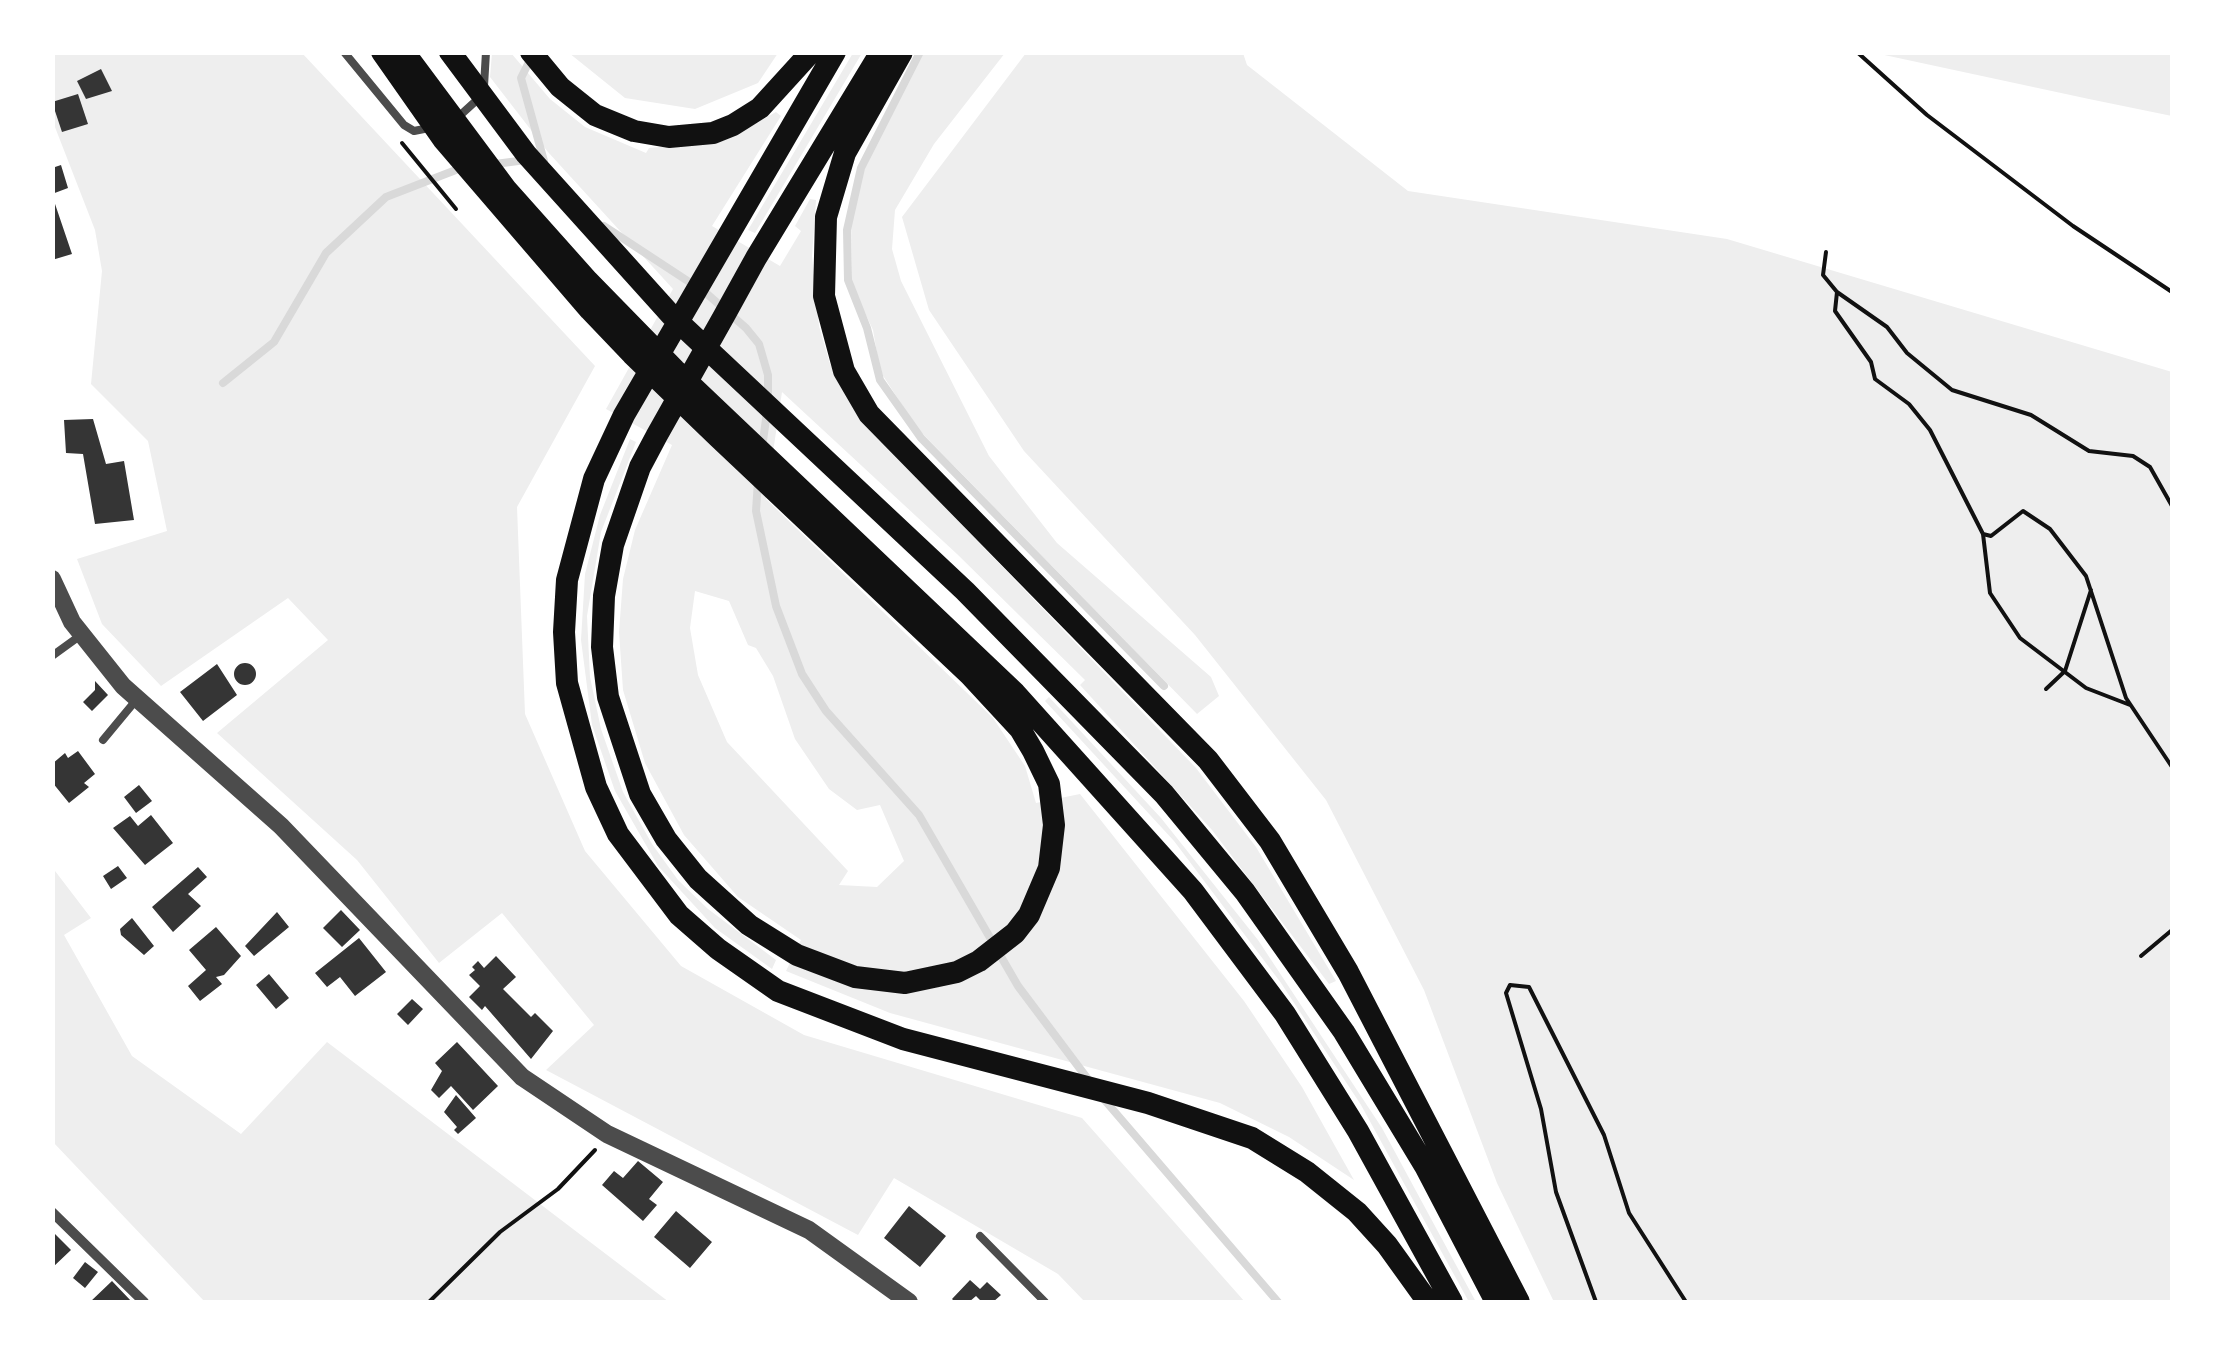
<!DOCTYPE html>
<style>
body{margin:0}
#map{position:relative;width:2225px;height:1355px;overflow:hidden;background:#fff;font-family:"Archivo Narrow",sans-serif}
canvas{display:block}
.frame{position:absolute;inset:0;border:55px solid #fff;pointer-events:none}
</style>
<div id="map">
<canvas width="2225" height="1355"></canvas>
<div class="frame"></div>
</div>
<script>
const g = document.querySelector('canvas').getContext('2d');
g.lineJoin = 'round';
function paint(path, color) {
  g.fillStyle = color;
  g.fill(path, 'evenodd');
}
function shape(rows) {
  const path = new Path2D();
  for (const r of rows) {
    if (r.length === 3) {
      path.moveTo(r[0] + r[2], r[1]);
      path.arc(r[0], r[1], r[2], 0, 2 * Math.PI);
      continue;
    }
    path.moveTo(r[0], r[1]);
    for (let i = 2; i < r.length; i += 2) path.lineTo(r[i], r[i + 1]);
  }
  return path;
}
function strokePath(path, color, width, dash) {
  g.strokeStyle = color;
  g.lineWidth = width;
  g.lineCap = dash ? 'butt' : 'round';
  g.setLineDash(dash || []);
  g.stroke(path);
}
paint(shape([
 [52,53,302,53,595,366,517,507,525,714,585,851,681,966,804,1035,1082,1118,1245,1302,1085,1302,1058,1274,894,1178,858,1235,546,1070,594,1025,502,913,439,963,357,860,217,733,328,640,288,598,161,686,102,624,77,559,167,531,148,441,91,384,102,271,95,230,53,122],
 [492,53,511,53,550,99,585,127,646,153,649,148,723,141,776,112,781,116,712,226,780,266,801,231,795,226,810,199,816,200,812,256,819,326,830,364,866,425,1196,768,1256,847,1336,981,1329,984,1212,830,1080,685,1085,680,957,554,782,392,766,499,993,718,1025,766,1036,803,1080,794,1244,1001,1302,1087,1354,1180,1289,1137,1220,1103,890,1013,786,971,801,940,738,897,684,835,645,763,623,690,619,632,623,579,635,530,672,445,606,409,673,289,548,152,490,77],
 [695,591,729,601,748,645,756,648,773,676,795,739,829,789,857,810,880,805,904,861,877,887,839,885,848,871,727,742,698,675,690,628],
 [569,53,778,53,758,83,695,109,625,98],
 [853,53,862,53,755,233,748,230],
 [922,53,1005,53,934,144,895,210,892,249,901,281,989,456,1057,543,1211,677,1219,696,1197,714,917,428,880,371,873,330,852,285,851,218,865,162],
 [1026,53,1243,53,1247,65,1408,191,1727,239,2172,372,2172,1302,1554,1302,1497,1183,1424,990,1326,800,1195,635,1024,451,929,310,902,217],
 [1875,53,2172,53,2172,116,2089,99],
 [630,439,636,442,601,532,587,616,590,677,601,729,623,792,652,844,678,880,708,909,776,960,772,969,715,928,658,866,615,791,592,725,581,640,585,574,600,515],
 [1049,697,1161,818,1258,940,1382,1128,1476,1302,1469,1302,1361,1105,1281,983,1174,841,1045,701],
 [52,867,91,918,64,935,132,1056,241,1134,327,1042,669,1302,205,1302,53,1142]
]), '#eee');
strokePath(shape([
 [920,52,861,168,847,230,848,280,867,328,880,380,921,438,1164,686],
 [532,56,521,78,544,161],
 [495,164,526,160],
 [604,226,706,293,746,328,759,344,768,375,768,398],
 [223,383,274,342,326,253,386,197,461,168],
 [762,448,767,412],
 [758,481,756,511,776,606,802,674,826,711,919,815,1018,986,1090,1082],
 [1102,1097,1278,1302]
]), '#d9d9d9', 8);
paint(shape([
 [101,69,112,91,86,99,77,81],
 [78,94,88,124,62,132,52,102],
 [61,165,68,188,52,194,52,168],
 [53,198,72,254,52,260,52,199],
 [93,419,106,464,124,461,134,520,95,524,83,454,66,453,64,420],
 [245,674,11],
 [217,664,237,695,203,721,180,692],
 [95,681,108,695,92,711,83,702,95,690],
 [78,751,95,774,84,783,89,787,69,803,52,782,52,764,65,753,68,758],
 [139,785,152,801,136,813,124,797],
 [151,815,173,843,145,865,113,828,130,816,138,826],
 [118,866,127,878,111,889,103,876],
 [198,867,207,877,188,894,201,906,173,932,152,907],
 [341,910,360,930,342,947,323,928],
 [277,912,289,927,254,956,245,946],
 [132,918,154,946,144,955,121,935,120,929],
 [216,927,241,956,224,975,216,977,222,984,200,1001,188,986,206,970,189,950],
 [359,938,386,972,355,996,340,977,327,987,315,973],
 [496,956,516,977,503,989,531,1017,535,1013,553,1031,531,1059,485,1006,482,1010,469,997,480,986,469,975,475,970,472,967,478,961,484,968],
 [269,974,289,998,276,1009,256,985],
 [412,999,423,1009,408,1025,397,1014],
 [457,1042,498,1086,473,1110,451,1086,439,1098,431,1090,442,1071,435,1063],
 [456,1095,476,1118,458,1134,454,1130,457,1127,444,1112],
 [638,1161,663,1182,649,1199,657,1205,643,1221,602,1185,614,1171,623,1178],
 [909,1206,946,1236,920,1267,884,1238],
 [676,1211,712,1242,690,1268,654,1237],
 [52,1231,71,1250,52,1268],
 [85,1262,98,1272,85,1288,73,1278],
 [970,1280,980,1289,987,1282,1001,1295,993,1302,982,1302,976,1296,969,1302,955,1302,952,1299],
 [112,1281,132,1302,90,1302]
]), '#353535');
strokePath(shape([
 [1857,52,1927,115,2073,226,2172,292],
 [402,143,456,209],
 [1826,252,1823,275,1837,292],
 [1983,534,1991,536,2023,511,2050,529,2086,576,2126,698,2172,767],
 [2046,689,2065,671,2091,590],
 [2130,705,2086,688,2020,638,1990,593,1983,534,1930,430,1909,404,1875,379,1871,362,1835,311,1837,292,1887,327,1907,353,1952,390,2031,415,2089,451,2133,456,2150,467,2172,506],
 [2141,956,2172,930],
 [429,1302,500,1232,558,1189,595,1150],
 [1596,1302,1556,1192,1541,1109,1506,993,1510,985,1529,987,1604,1135,1629,1213,1686,1302]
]), '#111', 4);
strokePath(shape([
 [344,52,404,125,414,131,429,128],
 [484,86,486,52],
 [456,119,478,99],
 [52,656,81,635],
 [103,740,137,699],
 [980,1236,1045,1302]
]), '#4c4c4c', 8);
strokePath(shape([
 [52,1212,144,1302]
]), '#4c4c4c', 10);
strokePath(shape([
 [52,579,72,622,123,686,281,826,522,1077,607,1134,809,1230,909,1302]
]), '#4c4c4c', 18);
strokePath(shape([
 [382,52,443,139,590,310,632,354,718,437,970,675,1020,729,1033,751,1049,784,1054,825,1049,868,1029,915,1015,933,979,961,957,972,905,983,855,977,797,955,749,925,698,879,666,839,640,794,608,697,602,647,604,596,613,545,640,467,657,435,724,316,756,258,881,52],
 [404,52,506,189,588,281,675,370,1015,693,1193,891,1285,1014,1358,1131,1452,1302],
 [450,52,526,154,671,315,965,591,1164,794,1245,892,1344,1032,1425,1166,1496,1302],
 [531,52,560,87,595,115,634,131,669,137,713,133,733,125,760,108,811,52],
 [835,52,624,415,594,479,567,580,564,632,567,683,596,787,618,834,679,915,718,949,778,991,903,1039,1148,1103,1252,1138,1307,1172,1357,1212,1387,1245,1428,1302],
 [902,52,845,153,826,217,824,296,844,371,869,414,1208,760,1270,841,1348,972,1519,1302]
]), '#111', 22);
</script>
